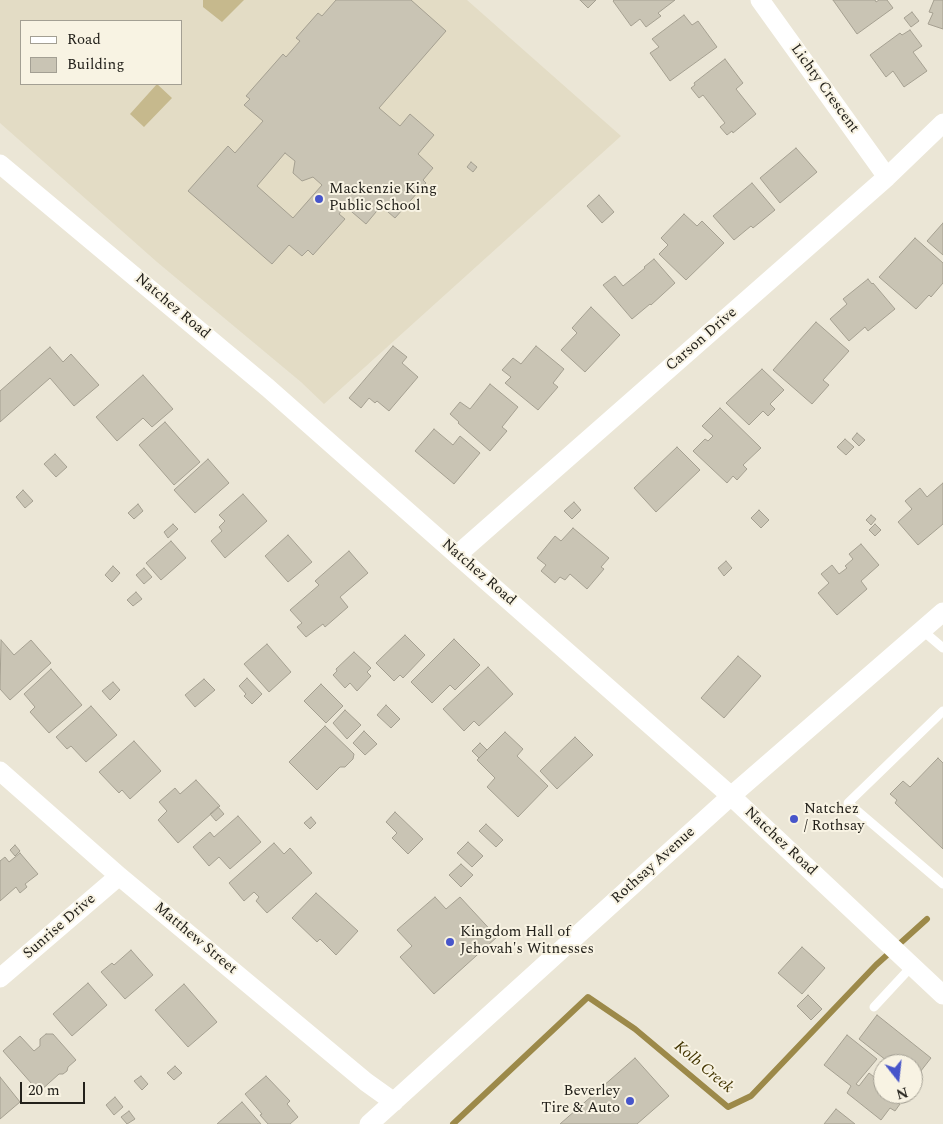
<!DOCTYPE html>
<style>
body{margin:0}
#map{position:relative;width:943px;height:1124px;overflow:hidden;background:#ebe6d6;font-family:Spectral,serif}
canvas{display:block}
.legend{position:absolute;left:20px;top:20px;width:162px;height:65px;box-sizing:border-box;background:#f8f3e3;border:1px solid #a39f93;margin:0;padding:6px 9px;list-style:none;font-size:15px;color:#23211b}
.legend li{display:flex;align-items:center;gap:10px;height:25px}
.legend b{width:25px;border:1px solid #a39f93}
.north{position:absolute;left:873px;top:1054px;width:50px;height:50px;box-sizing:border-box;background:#f8f3e3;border:1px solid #a39f93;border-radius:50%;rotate:164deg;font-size:14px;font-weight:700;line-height:20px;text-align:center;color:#23211b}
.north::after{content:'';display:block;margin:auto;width:18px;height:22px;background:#4755ca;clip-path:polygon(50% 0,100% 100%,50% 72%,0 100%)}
.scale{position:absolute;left:20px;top:1082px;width:65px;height:22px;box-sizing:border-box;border:2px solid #23211b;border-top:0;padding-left:6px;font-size:15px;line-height:18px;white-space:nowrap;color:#23211b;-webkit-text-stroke:4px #f8f3e3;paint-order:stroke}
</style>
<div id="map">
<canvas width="943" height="1124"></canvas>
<ul class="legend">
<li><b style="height:6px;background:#fff"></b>Road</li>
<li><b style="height:14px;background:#c9c4b4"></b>Building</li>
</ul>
<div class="north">N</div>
<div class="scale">20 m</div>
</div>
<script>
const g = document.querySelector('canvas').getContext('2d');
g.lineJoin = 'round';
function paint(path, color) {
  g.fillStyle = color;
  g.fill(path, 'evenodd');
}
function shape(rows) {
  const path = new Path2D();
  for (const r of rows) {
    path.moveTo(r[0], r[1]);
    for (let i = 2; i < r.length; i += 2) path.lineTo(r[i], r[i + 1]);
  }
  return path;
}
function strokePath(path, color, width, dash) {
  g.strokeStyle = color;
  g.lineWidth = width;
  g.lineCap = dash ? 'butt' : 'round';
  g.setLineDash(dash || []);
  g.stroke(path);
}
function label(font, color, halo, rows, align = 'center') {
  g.font = font + ' Spectral,serif';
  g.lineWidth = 4;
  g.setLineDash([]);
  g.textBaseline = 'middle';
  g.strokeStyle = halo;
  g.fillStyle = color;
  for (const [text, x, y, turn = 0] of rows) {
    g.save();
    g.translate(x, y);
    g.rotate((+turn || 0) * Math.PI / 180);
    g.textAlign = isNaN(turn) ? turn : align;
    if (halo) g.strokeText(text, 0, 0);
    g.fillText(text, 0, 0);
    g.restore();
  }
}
paint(shape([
 [0,0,467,0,621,136,324,404,301,382,157,262,0,123],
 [21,21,181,21,181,84,21,84]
]), '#e3dcc5');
paint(shape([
 [244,0,222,22,203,7,203,0],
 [157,84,172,98,144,127,130,114]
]), '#c6b98d');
strokePath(shape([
 [453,1124,588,997,635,1029,728,1107,751,1096,876,965,927,919]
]), '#9c8949', 6);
const building = shape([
 [336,0,411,0,446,31,379,108,400,126,410,114,434,135,418,154,433,168,423,180,426,183,395,218,381,206,366,224,345,206,339,214,345,219,313,255,308,250,302,256,289,245,272,264,188,191,228,146,235,153,263,121,244,105,250,99,246,96,283,54,286,57,300,41,296,38,318,13,322,16,336,0],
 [285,153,295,161,293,173,302,181,313,177,322,185,293,218,257,186,285,153],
 [580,0,596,0,588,8,580,0],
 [614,0,675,0,658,13,661,16,646,27,640,19,631,26,613,1,614,0],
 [833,0,875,0,876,2,879,0,887,0,893,8,857,34,833,0],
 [934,0,943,0,943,29,928,24,933,13,929,12,934,0],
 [912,12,919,21,911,27,904,18,912,12],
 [684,15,692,25,698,21,717,47,670,81,650,53,659,47,652,39,684,15],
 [910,30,922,46,913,52,927,71,904,87,893,71,886,77,870,55,900,33,902,35,910,30],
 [725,59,743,83,736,89,756,114,733,133,732,131,727,135,720,127,725,123,703,95,699,98,691,88,695,85,694,83,725,59],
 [796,148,817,172,780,203,760,178,796,148],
 [471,162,477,167,473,172,467,167,471,162],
 [752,183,775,210,753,228,751,226,734,240,713,216,752,183],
 [599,195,614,212,602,223,587,206,599,195],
 [684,214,697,226,702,221,724,243,686,280,659,254,668,245,661,238,684,214],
 [943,223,943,255,927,241,943,223],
 [915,238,943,263,943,283,931,297,929,295,916,309,879,277,915,238],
 [654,259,675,283,651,305,650,304,632,319,603,285,615,276,623,286,645,268,644,267,654,259],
 [868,279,872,284,873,283,895,309,868,331,865,327,849,341,830,319,847,304,843,299,868,279],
 [591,307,620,335,585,372,561,350,577,333,572,328,591,307],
 [816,322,849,351,823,380,829,385,812,404,773,370,816,322],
 [393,346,407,357,402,363,418,377,389,411,377,401,375,403,369,398,361,408,349,398,393,346],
 [536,346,564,369,553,383,558,387,538,410,505,383,511,377,502,370,513,358,521,364,536,346],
 [50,347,63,362,71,354,99,385,74,406,50,378,0,422,0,391,50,347],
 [762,369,784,390,770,404,775,409,768,416,763,411,749,425,726,403,762,369],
 [143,375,173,409,152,427,143,418,117,441,96,417,143,375],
 [490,384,518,407,502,427,507,431,490,451,458,423,459,422,450,414,460,402,470,409,490,384],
 [720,408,761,448,743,465,747,469,737,480,733,476,727,483,693,451,705,439,708,441,713,436,702,426,720,408],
 [165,422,200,462,174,485,139,445,165,422],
 [434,429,453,445,460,436,480,453,454,484,415,451,434,429],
 [857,433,865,440,859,446,852,439,857,433],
 [845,439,854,447,846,455,837,447,845,439],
 [677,447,700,470,656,512,634,488,677,447],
 [55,454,67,467,56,477,44,464,55,454],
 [208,459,229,483,195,513,174,490,208,459],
 [943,483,943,524,918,545,898,522,912,509,905,501,920,488,927,497,943,483],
 [23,490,33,501,25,508,16,497,23,490],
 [243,494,267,521,225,558,211,541,222,531,219,527,225,521,219,515,243,494],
 [574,502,581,510,572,519,564,511,574,502],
 [138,504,143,511,134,519,128,513,138,504],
 [759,510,769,520,761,528,751,518,759,510],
 [871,515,876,519,871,525,866,520,871,515],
 [173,524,178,529,168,538,164,532,173,524],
 [875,524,881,530,875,536,869,530,875,524],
 [573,528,609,558,601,567,604,569,587,589,570,574,565,580,560,577,555,583,541,571,546,565,537,558,555,536,561,541,573,528],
 [288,535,312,562,288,582,265,556,288,535],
 [171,541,186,558,161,580,146,563,171,541],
 [861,544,879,565,861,581,867,589,837,615,818,593,829,583,821,574,832,565,839,574,847,568,845,566,853,559,849,554,861,544],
 [349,551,368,573,340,597,348,607,325,627,323,624,306,637,297,627,302,623,290,610,319,585,315,581,349,551],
 [726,561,732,568,724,576,718,568,726,561],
 [113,566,120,573,112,582,105,575,113,566],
 [144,568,152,577,144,584,136,575,144,568],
 [136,592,142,599,133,606,127,600,136,592],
 [405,635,425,655,403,678,400,675,394,681,376,663,405,635],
 [454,639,480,665,455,690,450,685,432,703,411,682,454,639],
 [1,640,14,655,31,640,51,663,10,700,0,689,1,640],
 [267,644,291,672,269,692,244,664,267,644],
 [354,652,371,668,367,672,371,676,357,691,350,683,345,688,333,675,337,671,336,669,354,652],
 [738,656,761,676,724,718,701,698,738,656],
 [488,667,513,694,479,726,474,721,464,731,443,709,488,667],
 [51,669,82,705,49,733,30,712,35,707,24,694,51,669],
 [247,678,262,694,252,704,244,696,246,694,239,686,247,678],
 [204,679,215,690,195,707,185,695,204,679],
 [113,682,120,690,110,700,102,691,113,682],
 [321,684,343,706,326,723,304,701,321,684],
 [386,705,400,719,391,728,377,715,386,705],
 [91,706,117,735,86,762,71,746,67,749,56,737,91,706],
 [345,710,361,725,347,739,333,723,345,710],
 [325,726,354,754,353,759,345,767,340,767,317,790,289,762,325,726],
 [364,731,377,744,365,755,353,743,364,731],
 [505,732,523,749,517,756,548,786,518,817,487,787,495,778,477,760,505,732],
 [575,737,593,755,557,789,540,771,575,737],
 [134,741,161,771,130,799,122,790,119,793,99,772,134,741],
 [480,743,487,750,479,758,472,751,480,743],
 [938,758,943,763,943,849,895,803,897,800,890,794,903,781,910,787,938,758],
 [196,780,220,806,178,843,158,820,167,811,159,802,175,788,180,794,196,780],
 [218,807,224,814,216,821,210,814,218,807],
 [395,812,423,839,408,854,392,838,397,833,386,822,395,812],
 [238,816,261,842,230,869,219,857,209,866,193,847,210,832,214,837,238,816],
 [311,817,316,823,310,829,304,823,311,817],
 [486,824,503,840,496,847,479,831,486,824],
 [468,842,483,856,472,867,457,853,468,842],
 [274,843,284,854,290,848,312,873,267,913,256,901,259,897,254,892,244,901,229,883,274,843],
 [15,845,20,851,15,856,10,850,15,845],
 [20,853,38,874,25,884,27,887,20,893,16,887,0,901,0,861,5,857,9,862,20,853],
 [461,864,473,875,461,887,449,875,461,864],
 [316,893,358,931,336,955,320,939,317,942,292,918,316,893],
 [435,897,446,909,460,897,497,937,434,994,400,957,412,946,397,930,435,897],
 [802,947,825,968,802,994,778,973,802,947],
 [131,950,153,975,125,999,101,972,112,963,114,965,131,950],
 [88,983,107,1005,72,1036,53,1014,88,983],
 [184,984,217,1022,188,1047,155,1010,184,984],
 [808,995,822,1009,811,1020,797,1006,808,995],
 [877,1015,931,1058,913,1081,913,1064,891,1064,859,1039,877,1015],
 [46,1034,53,1034,76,1060,68,1067,67,1071,63,1074,59,1074,39,1092,3,1051,20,1036,34,1051,40,1046,40,1039,46,1034],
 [847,1035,877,1059,856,1084,859,1086,869,1073,883,1084,883,1094,896,1094,900,1097,896,1101,900,1104,895,1111,890,1108,881,1120,847,1093,851,1086,824,1065,847,1035],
 [635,1058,669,1096,637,1124,560,1124,635,1058],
 [175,1066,182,1073,174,1080,167,1073,175,1066],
 [141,1076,148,1084,142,1090,134,1081,141,1076],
 [266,1076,290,1101,287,1104,298,1117,290,1124,268,1124,260,1115,262,1114,245,1094,266,1076],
 [0,1077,20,1102,0,1119,0,1077],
 [115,1097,123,1107,114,1115,106,1105,115,1097],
 [242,1102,261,1124,217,1124,242,1102],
 [836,1109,855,1124,824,1124,836,1109],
 [129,1111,135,1119,127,1124,121,1117,129,1111]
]);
paint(building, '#c9c4b4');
strokePath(building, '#a5a091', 1);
strokePath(shape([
 [922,630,943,648],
 [943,711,848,803,943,884],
 [874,1007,912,966]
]), '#fff', 9);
strokePath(shape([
 [760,0,887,177],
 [0,164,268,388,457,555,731,796,943,995],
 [457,555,887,177,943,123],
 [0,771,119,876,366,1082,394,1102],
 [0,978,119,876],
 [369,1124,731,796,943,612]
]), '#fff', 19);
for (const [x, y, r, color] of [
 [319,199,5,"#4755ca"],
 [794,819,5,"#4755ca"],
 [450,942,5,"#4755ca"],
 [630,1101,5,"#4755ca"]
]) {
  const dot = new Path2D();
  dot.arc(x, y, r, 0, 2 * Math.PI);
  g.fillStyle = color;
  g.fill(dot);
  strokePath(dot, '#f8f3e3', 2);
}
label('15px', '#23211b', '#f8f3e3', [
 ["Lichty Crescent",824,89,54],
 ["Natchez Road",172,307,40],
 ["Carson Drive",702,340,-41],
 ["Natchez Road",478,573,41],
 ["Natchez Road",780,842,43],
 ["Rothsay Avenue",654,866,-42],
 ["Sunrise Drive",60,927,-41],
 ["Matthew Street",195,939,40]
]);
label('15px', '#23211b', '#f8f3e3', [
 ["Mackenzie King",329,190],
 ["Public School",329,207],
 ["Natchez",804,810],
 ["/ Rothsay",804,827],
 ["Kingdom Hall of",460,933],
 ["Jehovah's Witnesses",460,950],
 ["Beverley",620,1092,"right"],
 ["Tire & Auto",620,1109,"right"]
], 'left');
label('italic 16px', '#423400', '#f8f3e3', [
 ["Kolb Creek",703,1068,40]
]);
</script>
